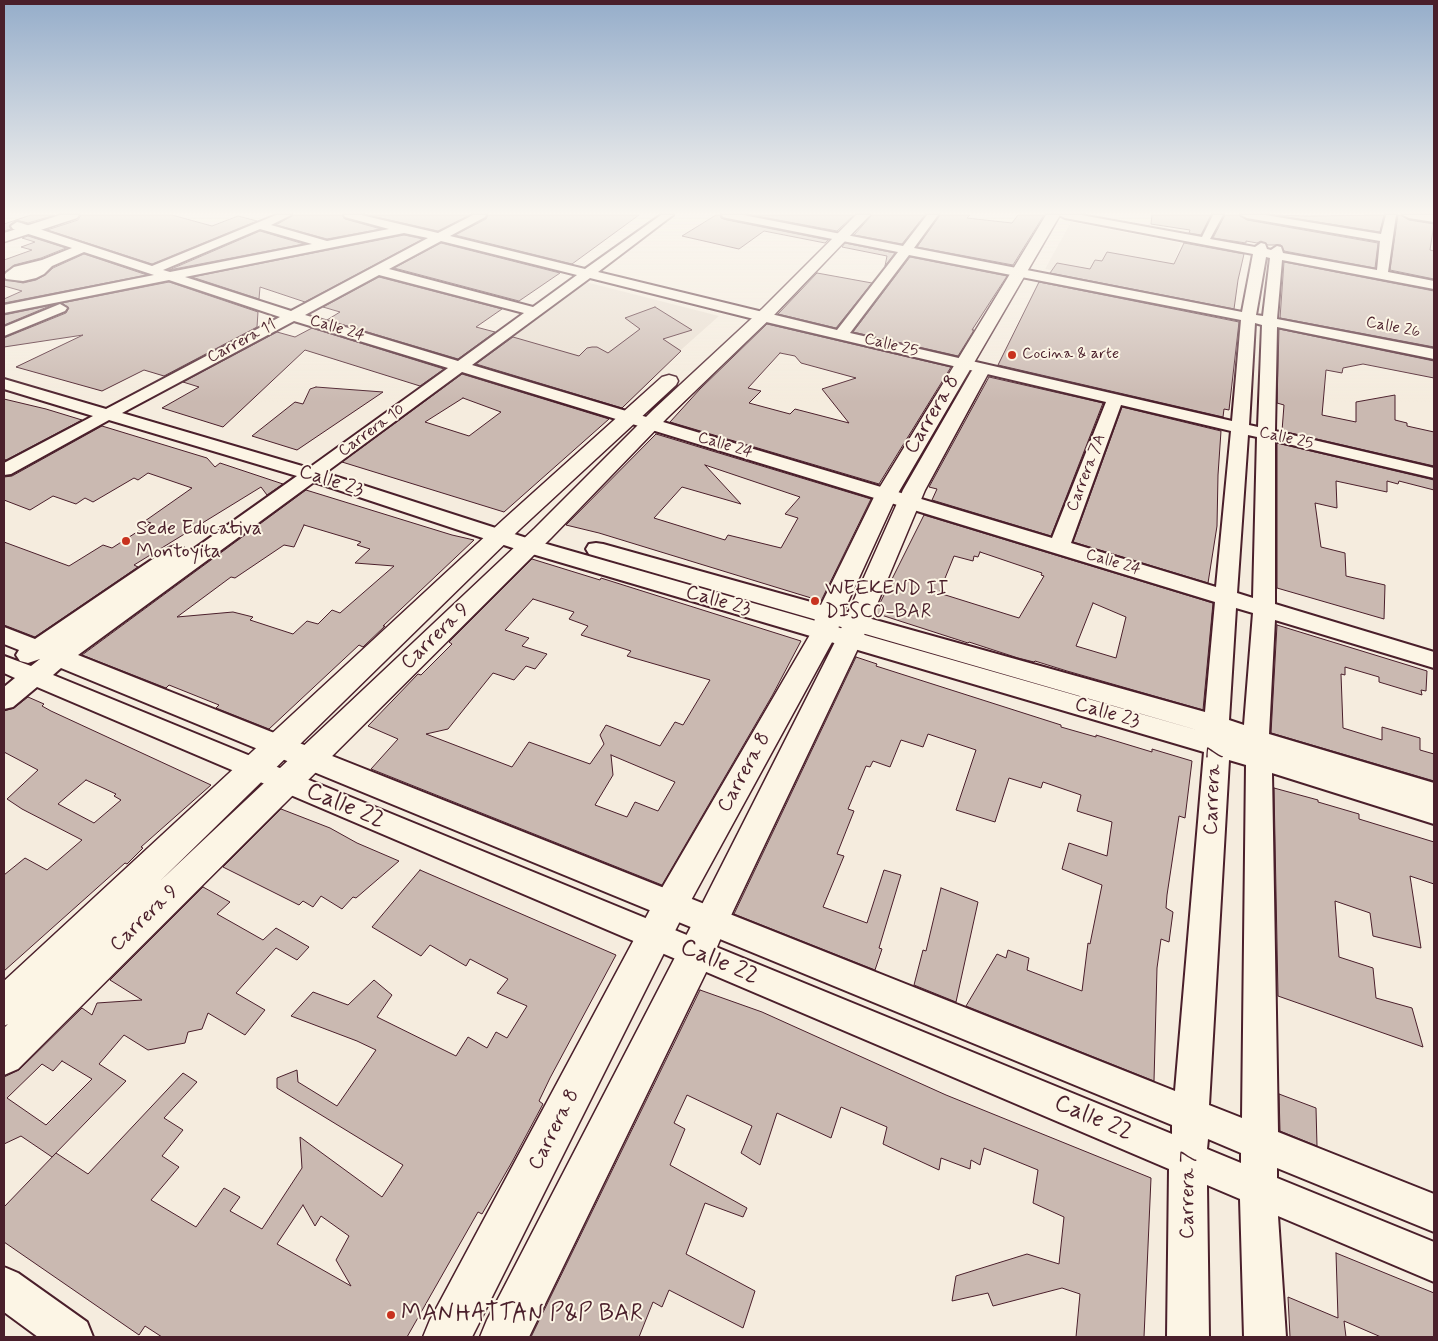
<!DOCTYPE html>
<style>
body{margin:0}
#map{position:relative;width:1438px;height:1341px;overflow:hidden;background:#f5ecde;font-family:Mynerve,sans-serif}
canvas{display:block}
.frame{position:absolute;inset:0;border:5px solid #4a1f2b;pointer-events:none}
</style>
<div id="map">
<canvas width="1438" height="1341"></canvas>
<div class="frame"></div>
</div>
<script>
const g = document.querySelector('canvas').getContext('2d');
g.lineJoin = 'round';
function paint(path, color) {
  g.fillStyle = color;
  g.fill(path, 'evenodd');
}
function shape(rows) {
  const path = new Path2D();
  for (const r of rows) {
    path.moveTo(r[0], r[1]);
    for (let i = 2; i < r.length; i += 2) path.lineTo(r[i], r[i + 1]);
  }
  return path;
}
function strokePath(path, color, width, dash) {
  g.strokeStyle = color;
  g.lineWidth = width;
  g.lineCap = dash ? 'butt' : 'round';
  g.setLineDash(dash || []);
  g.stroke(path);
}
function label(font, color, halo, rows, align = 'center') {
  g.font = font + ' Mynerve,sans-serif';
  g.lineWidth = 4;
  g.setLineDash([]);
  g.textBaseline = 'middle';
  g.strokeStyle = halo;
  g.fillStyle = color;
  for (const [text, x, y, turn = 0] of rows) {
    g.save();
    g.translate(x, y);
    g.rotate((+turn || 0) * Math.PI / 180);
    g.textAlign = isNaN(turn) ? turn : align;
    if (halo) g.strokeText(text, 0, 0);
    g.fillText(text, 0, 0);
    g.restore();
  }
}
paint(shape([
 [1071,222,1181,243,1164,293,1045,269],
 [578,280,719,316,646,381,506,337]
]), '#e8ddd0');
const building = shape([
 [31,215,55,215,28,223,16,220,9,226,11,229,4,231,4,224,31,215],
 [81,215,172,215,212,226,238,216,257,221,152,264,47,230,78,220,81,215],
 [293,215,342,215,345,219,381,229,327,239,276,225,293,215],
 [367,215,470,215,438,231,367,215],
 [488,215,639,215,572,264,455,235,486,219,488,215],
 [716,215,720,215,721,218,727,220,828,240,825,243,764,231,739,249,682,236,716,215],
 [751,215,854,215,837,231,751,215],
 [872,215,925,215,902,244,854,235,872,215],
 [940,215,970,215,967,218,1012,223,1018,215,1044,215,1013,265,917,247,940,215],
 [1152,215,1211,215,1201,235,1189,233,1190,230,1151,224,1152,215],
 [1225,215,1239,215,1247,220,1378,243,1375,268,1284,251,1281,245,1268,245,1261,241,1257,243,1246,241,1246,243,1213,238,1225,215],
 [1274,215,1309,216,1384,215,1380,232,1274,215],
 [1398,215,1401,215,1409,220,1434,224,1430,250,1434,251,1434,279,1390,270,1398,215],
 [260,231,304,244,169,270,260,231],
 [404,235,423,239,305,302,260,287,259,299,192,277,404,235],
 [28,236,66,248,41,258,14,265,4,273,4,260,32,250,21,247,35,242,22,238,28,236],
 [441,243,560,273,519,301,394,268,441,243],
 [845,243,895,253,885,266,887,256,842,247,845,243],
 [1184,243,1244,254,1238,280,1234,309,1050,273,1057,263,1090,269,1095,260,1102,261,1107,252,1174,264,1184,243],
 [84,254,147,275,4,303,4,299,22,291,4,286,4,279,23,283,36,280,45,275,53,268,84,254],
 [910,257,1007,276,972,330,974,330,958,356,853,332,910,257],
 [1284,262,1434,291,1434,347,1280,318,1284,262],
 [817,273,872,283,836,328,778,314,817,273],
 [379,277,502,309,476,327,495,332,458,359,327,320,340,312,323,307,379,277],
 [169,282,258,312,257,327,164,376,144,370,102,391,16,367,83,335,4,347,4,338,66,313,69,308,62,303,169,282],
 [1039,282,1239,322,1229,410,1224,409,1223,417,998,365,1039,282],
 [52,305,4,325,4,315,52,305],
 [655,307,692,330,663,339,681,351,622,408,476,364,513,337,579,356,587,348,592,347,597,347,608,353,640,329,625,318,655,307],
 [767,324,951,367,879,484,670,422,700,389,767,324],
 [780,353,795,356,801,363,856,378,822,389,849,423,795,409,790,414,749,403,761,391,748,388,780,353],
 [312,328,444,369,420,386,305,350,223,427,162,408,199,387,183,382,277,332,295,337,312,328],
 [1279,329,1434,361,1434,378,1363,364,1343,368,1342,373,1326,370,1322,415,1356,422,1356,402,1395,395,1395,420,1407,423,1407,426,1434,432,1434,466,1282,431,1284,405,1277,403,1279,329],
 [462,374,609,419,504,512,342,462,462,374],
 [463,398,501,412,469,436,425,422,463,398],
 [989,377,1103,403,1051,536,932,500,937,489,929,487,989,377],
 [316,387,383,392,297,450,252,436,295,402,303,404,310,389,316,387],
 [4,399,46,409,82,420,6,460,4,459,4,399],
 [1122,407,1221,431,1218,475,1217,526,1208,583,1073,542,1122,407],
 [102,426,207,458,215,467,220,463,283,484,267,495,261,487,134,565,138,567,35,637,4,625,4,542,69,566,103,545,112,548,151,523,145,521,192,488,148,473,138,480,134,478,93,502,85,498,76,504,53,496,30,510,4,500,4,477,12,476,102,426],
 [656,434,871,499,821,601,599,533,566,525,656,434],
 [705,465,800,497,785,514,798,518,781,548,728,535,725,540,654,518,682,487,741,504,705,465],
 [1277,443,1434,480,1434,490,1399,481,1398,484,1387,481,1387,492,1336,481,1337,508,1315,503,1321,547,1345,553,1346,576,1385,585,1384,619,1277,588,1277,443],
 [306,490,452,535,474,540,383,626,385,626,363,647,359,645,269,729,216,708,219,705,169,685,166,688,82,655,306,490],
 [304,525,361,542,357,545,370,549,355,563,394,566,340,613,332,610,318,624,307,621,293,634,250,620,253,617,233,612,177,617,231,577,235,578,284,545,294,547,304,525],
 [924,515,1213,603,1203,710,1067,671,1035,661,1034,662,1018,658,969,642,968,643,875,613,924,515],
 [980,552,1042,573,1041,575,1044,576,1019,618,939,593,954,556,973,561,974,556,978,557,980,552],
 [1093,603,1126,617,1116,658,1076,646,1093,603],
 [532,559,600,580,601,578,620,584,801,641,772,696,662,885,371,769,398,739,368,726,418,674,421,675,452,644,449,642,532,559],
 [533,599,574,612,569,619,588,626,581,635,631,651,627,656,710,680,683,725,675,722,660,746,606,725,600,735,604,744,590,764,529,742,512,767,426,734,448,729,493,673,514,680,526,666,535,669,547,654,522,646,529,638,505,630,533,599],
 [611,755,675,782,658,811,635,802,627,817,595,805,613,775,611,755],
 [1277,625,1427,671,1426,691,1421,690,1422,695,1379,682,1379,677,1345,667,1345,675,1341,674,1343,728,1382,740,1382,727,1420,738,1420,750,1434,754,1434,781,1271,733,1277,625],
 [856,657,877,664,876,666,1061,725,1061,727,1096,737,1096,735,1152,752,1152,749,1192,761,1185,818,1179,816,1167,895,1166,908,1173,912,1169,942,1161,939,1157,968,1154,1081,966,1006,997,954,1006,958,1008,950,1029,958,1027,970,1082,991,1088,943,1090,944,1102,885,1062,869,1069,843,1107,856,1112,822,1077,811,1081,795,1043,782,1041,788,1009,778,995,822,956,810,976,750,928,734,923,747,901,740,890,767,873,761,870,767,866,766,848,809,854,811,837,854,844,856,823,907,867,923,884,870,901,875,879,948,882,949,875,970,734,914,856,657],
 [28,697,44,704,42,706,51,711,211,785,141,847,143,848,127,864,125,863,4,971,4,875,25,858,47,870,82,840,22,809,7,799,38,770,4,752,4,711,14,708,28,697],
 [86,780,116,794,114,796,121,800,94,823,58,804,86,780],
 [1274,788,1318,800,1318,802,1359,814,1359,819,1434,842,1434,884,1410,876,1421,948,1373,936,1370,913,1335,901,1339,957,1373,968,1376,998,1412,1008,1423,1047,1278,996,1274,788],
 [281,809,330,828,357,843,399,861,356,898,353,897,342,909,321,896,313,907,303,901,299,905,223,867,281,809],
 [420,870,616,955,550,1078,539,1101,543,1104,512,1162,482,1214,478,1212,407,1337,162,1337,145,1326,139,1335,4,1242,4,1207,56,1153,88,1174,183,1073,197,1082,164,1118,183,1130,162,1156,179,1167,151,1200,196,1227,224,1188,240,1197,230,1211,262,1229,302,1168,300,1137,382,1197,403,1165,277,1088,277,1078,297,1070,298,1082,337,1106,376,1050,357,1041,291,1016,313,992,348,1005,374,980,392,995,377,1017,456,1056,468,1037,487,1048,496,1032,507,1038,527,1006,497,993,508,979,470,959,466,966,430,945,421,956,372,927,420,870],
 [303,1205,315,1226,321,1216,349,1236,336,1260,351,1286,277,1244,303,1205],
 [203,887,230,902,217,914,233,923,263,940,276,928,309,947,297,960,276,948,236,993,265,1010,245,1035,208,1013,202,1029,188,1032,185,1043,148,1050,124,1035,99,1064,126,1081,52,1157,21,1136,4,1144,4,1077,19,1070,82,1008,92,1015,97,1003,142,1000,110,980,203,887],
 [62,1061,92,1079,46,1125,7,1098,42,1064,53,1071,62,1061],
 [941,888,978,902,956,1002,914,985,923,950,926,951,941,888],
 [700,990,762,1012,946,1095,1151,1178,1144,1337,1076,1337,1080,1294,1062,1288,993,1306,988,1293,952,1301,956,1276,1027,1254,1059,1264,1064,1217,1033,1203,1038,1170,984,1148,980,1165,971,1160,970,1169,941,1158,939,1170,883,1144,887,1127,841,1107,831,1138,777,1113,760,1165,741,1153,752,1126,687,1095,674,1123,685,1129,670,1165,747,1208,743,1217,705,1203,686,1254,755,1291,743,1328,669,1290,662,1307,653,1302,639,1337,531,1337,700,990],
 [1279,1094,1316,1108,1317,1146,1280,1131,1279,1094],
 [1336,1253,1434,1293,1434,1337,1381,1337,1344,1321,1346,1337,1290,1337,1288,1297,1338,1318,1336,1253]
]);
paint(building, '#cab9b1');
strokePath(building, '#4a1f2b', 1);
const street = shape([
 [276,215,291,215,271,225,327,241,389,229,345,217,344,215,361,215,438,233,473,215,486,215,485,217,450,236,585,269,661,215,673,215,598,272,837,330,898,252,727,218,723,217,722,215,743,215,903,246,927,215,938,215,914,248,1242,312,1253,254,1065,218,1059,215,1081,215,1202,237,1213,215,1223,215,1210,239,1255,247,1261,243,1265,244,1267,249,1271,250,1277,246,1281,247,1283,253,1377,270,1380,241,1247,218,1241,215,1265,215,1381,234,1386,215,1396,215,1388,272,1434,281,1434,289,1282,260,1277,319,1434,349,1434,359,1277,327,1275,431,1434,468,1434,478,1275,441,1275,604,1434,652,1434,668,1275,620,1269,734,1434,783,1434,824,1272,773,1278,1132,1434,1194,1434,1232,1277,1168,1277,1178,1434,1242,1434,1282,1278,1216,1286,1337,1244,1337,1240,1199,1207,1185,1209,1337,1167,1337,1169,1169,37,687,13,707,4,709,4,687,15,678,4,673,4,656,31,666,40,659,28,663,20,661,16,655,19,650,4,644,4,627,35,639,169,548,176,546,183,548,186,553,184,556,297,476,109,420,11,474,4,475,4,463,93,416,4,389,4,379,106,409,280,317,169,280,4,313,4,305,154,275,84,252,52,266,44,274,36,278,23,281,6,279,4,276,6,273,14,267,42,260,72,248,13,229,11,226,17,222,21,223,152,266,276,215],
 [260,229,312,244,170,272,163,270,260,229],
 [404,233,428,238,291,311,185,277,404,233],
 [441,241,577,275,533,307,389,269,441,241],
 [909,255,1241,320,1232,421,850,333,909,255],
 [1266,257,1270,258,1263,316,1256,315,1266,257],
 [379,275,524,313,458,361,305,315,379,275],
 [590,278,762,321,1106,402,1052,538,472,365,590,278],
 [294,321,448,368,309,468,122,413,294,321],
 [1255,323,1262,325,1258,427,1249,425,1255,323],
 [462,372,1215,602,1205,712,603,544,596,543,589,544,586,549,589,554,1204,732,536,541,325,473,462,372],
 [1121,405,1231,431,1216,587,1071,543,1121,405],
 [1248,435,1257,437,1253,598,1237,593,1248,435],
 [314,482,522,551,1204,752,1175,1091,78,655,314,482],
 [1236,608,1253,613,1244,725,1229,720,1236,608],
 [61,668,1172,1125,1172,1134,53,675,61,668],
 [1229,760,1246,765,1242,1118,1209,1105,1229,760],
 [1208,1139,1241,1153,1241,1163,1207,1149,1208,1139],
 [1403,215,1434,215,1434,222,1409,218,1403,215],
 [60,304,67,308,65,311,4,336,4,327,60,304],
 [4,1267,18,1273,87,1322,93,1337,38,1337,4,1312,4,1267]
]);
const secondary = shape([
 [60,215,79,215,77,218,4,242,4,233,60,215],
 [856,215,870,215,775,314,667,418,551,538,18,1069,4,1075,4,1028,8,1024,4,1026,4,981,504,519,662,377,669,375,676,377,678,381,676,385,520,529,160,881,535,528,653,410,763,308,856,215],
 [1046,215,1060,215,897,495,842,615,837,633,683,915,472,1337,423,1337,430,1320,659,893,811,633,816,615,875,495,1046,215],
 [980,367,986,368,989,372,925,490,862,640,725,928,709,966,529,1337,480,1337,487,1320,683,942,836,640,903,490,971,372,974,368,980,367]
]);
strokePath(street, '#4a1f2b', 4);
strokePath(secondary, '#4a1f2b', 3);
paint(street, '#fcf5e5');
paint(secondary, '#fcf5e5');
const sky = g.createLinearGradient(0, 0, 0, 402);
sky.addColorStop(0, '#95adca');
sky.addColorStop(0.53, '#faf6f0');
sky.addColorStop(1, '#faf6f000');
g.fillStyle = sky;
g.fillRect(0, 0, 1438, 402);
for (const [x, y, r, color] of [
 [1012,355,5,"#c8321e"],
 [126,541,5,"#c8321e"],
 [815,601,5,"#c8321e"],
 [391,1315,5,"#c8321e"]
]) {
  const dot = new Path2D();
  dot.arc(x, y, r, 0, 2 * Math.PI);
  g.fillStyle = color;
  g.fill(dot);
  strokePath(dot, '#fcf5e5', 2);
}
label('16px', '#4a1f2b', '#fcf5e5', [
 ["Calle 26",1393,328,11],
 ["Calle 24",337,329,17],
 ["Carrera 11",242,342,-28],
 ["Calle 25",891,346,14],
 ["Carrera 10",372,431,-36],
 ["Calle 25",1286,439,13],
 ["Calle 24",725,446,17],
 ["Carrera 7A",1087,473,-69],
 ["Calle 24",1113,563,17]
]);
label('16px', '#4a1f2b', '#fcf5e5', [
 ["Cocina & arte",1022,355]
], 'left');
label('20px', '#4a1f2b', '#fcf5e5', [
 ["Carrera 8",933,415,-59],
 ["Calle 23",331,482,18],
 ["Calle 23",718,602,16],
 ["Carrera 9",436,637,-44],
 ["Calle 23",1107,714,16],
 ["Carrera 8",745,773,-61],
 ["Carrera 7",1214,791,-87],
 ["Carrera 9",145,919,-44],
 ["Carrera 8",555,1130,-63],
 ["Carrera 7",1189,1195,-89]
]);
label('20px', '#4a1f2b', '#fcf5e5', [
 ["Sede Educativa",136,530],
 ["Montoyita",136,553],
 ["WEEKEND II",825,590],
 ["DISCO-BAR",825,613]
], 'left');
label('24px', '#4a1f2b', '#fcf5e5', [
 ["Calle 22",345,807,23],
 ["Calle 22",719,963,23],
 ["Calle 22",1093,1119,23]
]);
label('24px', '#4a1f2b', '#fcf5e5', [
 ["MANHATTAN P&P BAR",401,1315]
], 'left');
</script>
